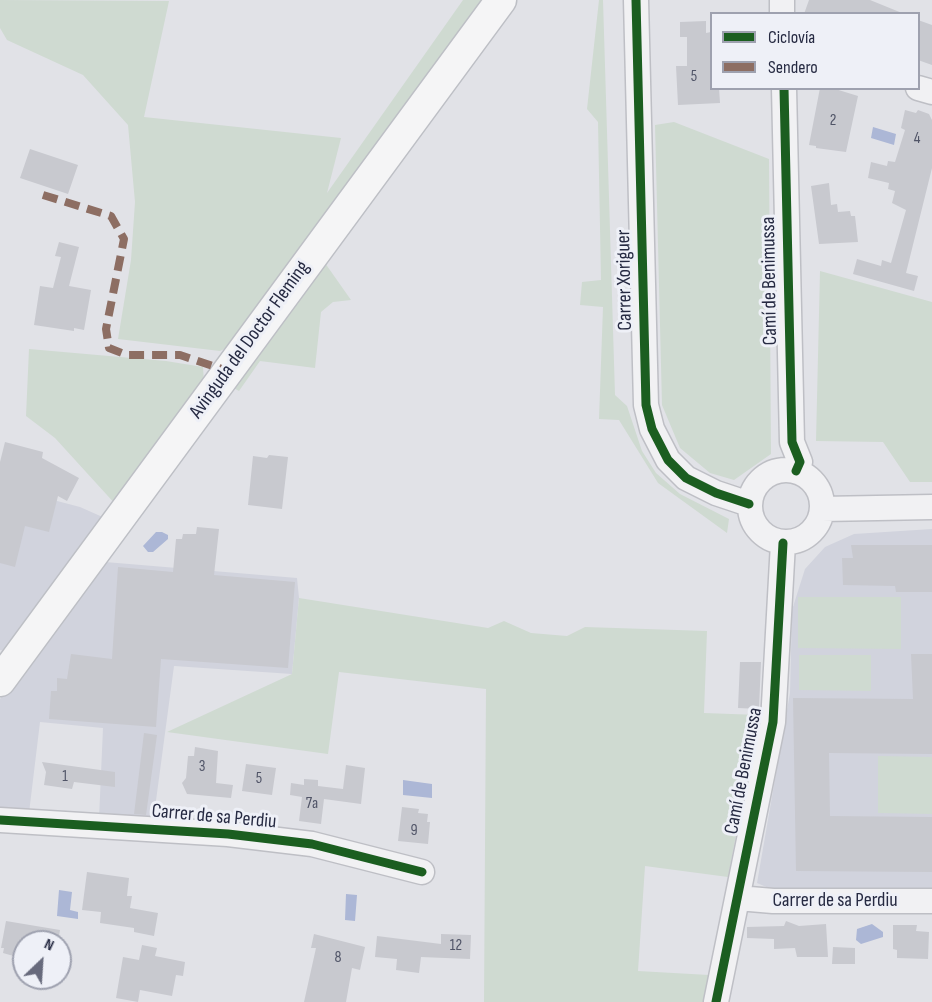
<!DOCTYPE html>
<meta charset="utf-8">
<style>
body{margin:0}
#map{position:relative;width:932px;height:1002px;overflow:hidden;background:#e1e2e7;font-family:"Sofia Sans Condensed",sans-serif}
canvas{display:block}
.legend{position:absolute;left:710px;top:12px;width:210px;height:78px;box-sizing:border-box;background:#eef0f7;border:2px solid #9ea1af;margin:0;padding:8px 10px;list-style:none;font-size:18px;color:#262a42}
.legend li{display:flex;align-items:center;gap:12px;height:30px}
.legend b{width:30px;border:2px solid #9ea1af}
.north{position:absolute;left:12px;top:930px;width:60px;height:60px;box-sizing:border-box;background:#eef0f7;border:2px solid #9ea1af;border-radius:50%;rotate:25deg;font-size:16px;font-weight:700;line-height:24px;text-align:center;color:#262a42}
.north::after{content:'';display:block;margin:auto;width:21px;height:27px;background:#676a7c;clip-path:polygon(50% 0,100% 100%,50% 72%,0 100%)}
</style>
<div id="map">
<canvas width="932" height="1002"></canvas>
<ul class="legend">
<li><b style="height:8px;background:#1b5e20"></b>Ciclovía</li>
<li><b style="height:8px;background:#8d6e63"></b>Sendero</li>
</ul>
<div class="north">N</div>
</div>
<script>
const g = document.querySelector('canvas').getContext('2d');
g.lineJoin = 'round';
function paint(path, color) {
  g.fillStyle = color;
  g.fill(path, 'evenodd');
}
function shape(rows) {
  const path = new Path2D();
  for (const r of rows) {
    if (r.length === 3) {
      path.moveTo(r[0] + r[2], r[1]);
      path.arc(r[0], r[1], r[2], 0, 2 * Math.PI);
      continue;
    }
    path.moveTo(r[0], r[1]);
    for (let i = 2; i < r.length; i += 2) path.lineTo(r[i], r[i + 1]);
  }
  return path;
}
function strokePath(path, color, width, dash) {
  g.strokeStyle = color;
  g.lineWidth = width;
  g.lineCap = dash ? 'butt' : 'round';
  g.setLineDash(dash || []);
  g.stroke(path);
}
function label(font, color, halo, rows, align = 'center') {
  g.font = font + ' "Sofia Sans Condensed",sans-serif';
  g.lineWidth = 6;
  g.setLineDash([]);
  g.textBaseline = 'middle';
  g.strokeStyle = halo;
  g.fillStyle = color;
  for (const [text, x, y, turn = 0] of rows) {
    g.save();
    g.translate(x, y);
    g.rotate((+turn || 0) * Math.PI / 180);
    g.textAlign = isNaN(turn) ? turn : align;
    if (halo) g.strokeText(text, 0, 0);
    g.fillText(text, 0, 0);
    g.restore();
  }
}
paint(shape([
 [0,486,80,507,107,519,105,562,297,578,299,598,292,674,174,666,153,823,99,819,103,728,40,722,29,813,0,811,0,699,25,666,6,651,0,650],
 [932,529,932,889,771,889,757,883,790,693,792,610,805,569,825,547,854,534]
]), '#d1d3dd');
paint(shape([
 [0,0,169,1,144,117,341,138,327,193,463,0,487,0,237,343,220,351,118,339,131,260,135,202,128,125,83,75,7,40,0,28],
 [599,0,603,0,615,395,627,406,642,451,656,473,680,494,729,519,727,533,658,483,619,420,599,419,603,307,580,305,582,282,601,280,598,122,587,109],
 [674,122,769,159,771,454,734,480,710,473,680,448,662,405,655,125],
 [325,263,351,300,333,302,321,312,315,368,260,361,239,391,230,386],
 [820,271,932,302,932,482,910,482,883,442,816,441],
 [29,349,166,361,203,367,204,383,117,506,55,438,26,416],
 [798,597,901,597,901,649,798,648],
 [299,598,488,628,504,621,531,633,567,636,585,627,707,631,704,713,759,715,728,877,645,866,638,971,709,975,703,1002,484,1002,486,689,339,672,328,754,167,732,292,674],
 [799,655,871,655,871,691,799,690],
 [878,756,932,757,932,814,878,813]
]), '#cfdad1');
paint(shape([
 [873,127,896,134,894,145,871,138],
 [156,532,162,532,168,535,168,539,153,552,148,552,143,546],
 [403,780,432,784,432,798,403,795],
 [59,890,72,892,70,910,78,912,78,919,57,916],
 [346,894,357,895,355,921,345,920],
 [872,924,883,932,883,937,861,944,856,940,857,929]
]), '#acb7d6');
paint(shape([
 [809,0,870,0,902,13,804,14],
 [918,20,932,25,932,65,918,60],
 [706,21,706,33,711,32,711,88,719,88,720,103,678,105,676,66,687,66,687,37,680,37,680,22],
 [820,88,832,88,858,96,846,152,816,148,816,146,809,145],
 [905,110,916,113,918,110,929,114,932,120,932,168,906,273,918,276,914,291,853,274,857,259,881,266,882,260,891,263,906,210,892,203,895,191,888,189,889,183,868,178,871,162,887,166,888,161,895,162,905,130,901,128],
 [30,149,78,165,68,194,20,178],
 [829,183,831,205,837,204,838,212,850,211,851,216,855,216,858,242,819,244,811,186],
 [59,242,79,247,69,286,91,290,84,330,74,328,74,331,34,325,40,286,53,288,61,257,55,256],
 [5,442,43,452,42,458,79,478,67,501,58,496,49,532,25,526,15,567,0,563,0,462],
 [269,455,288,457,282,509,248,505,253,456,267,458],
 [197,527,219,529,214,575,295,582,288,668,161,659,156,727,49,719,51,691,57,691,57,678,67,679,71,654,112,659,118,567,173,572,176,539,182,539,183,534,196,534],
 [851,545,932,545,932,592,896,592,895,586,843,585,842,558,853,558],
 [911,654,932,654,932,754,829,753,830,816,932,817,932,872,796,871,793,698,913,699],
 [740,662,761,662,759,709,738,708],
 [144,733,157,735,146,815,134,814],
 [195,747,218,751,216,783,233,785,231,798,187,794,182,783,186,778,188,756,194,756],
 [42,762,115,772,115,787,74,782,72,789,44,785,46,772],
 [246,764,276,768,272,795,242,791],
 [346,765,365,768,361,804,324,799,321,824,299,821,302,797,290,795,291,783,304,785,304,779,318,780,318,786,343,789],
 [402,807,419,809,418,813,428,814,427,822,430,822,428,844,398,841],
 [87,872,129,878,127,896,132,896,130,908,158,913,154,936,134,932,134,928,100,923,101,912,82,910],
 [6,921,60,930,58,942,24,942,24,959,3,953,4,948,1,948],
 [786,921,799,926,826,924,828,957,797,957,795,948,774,949,774,939,747,938,747,927,784,926],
 [893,925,917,925,916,931,929,932,928,959,897,958,897,950,893,949],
 [314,934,365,947,360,970,352,968,346,1002,304,1002,316,948,311,948],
 [441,934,471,935,470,959,421,957,419,973,396,970,397,959,375,957,377,936,441,944],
 [142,945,157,948,155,956,185,962,183,976,176,975,172,996,140,990,138,1002,116,998,123,957,139,960],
 [833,947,855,948,855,964,832,964]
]), '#c8c9cf');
const minor = shape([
 [636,0,646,405,652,429,668,460,686,478,716,493,749,504],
 [782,0,782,14],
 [784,88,792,442,800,462,796,471],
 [918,88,932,92],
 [786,506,36],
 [822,509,932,507],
 [0,820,228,834,312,844,422,872],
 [738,898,773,901,932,901],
 [716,1002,773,722,783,543]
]);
const major = shape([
 [0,681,501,0]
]);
strokePath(minor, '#bebfc5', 27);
strokePath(major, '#bdbfc5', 33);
strokePath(minor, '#f1f1f3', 24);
strokePath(major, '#f5f5f6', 30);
strokePath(shape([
 [43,195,111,216,124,239,106,329,109,348,127,355,180,355,228,371]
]), '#8d6e63', 8, [15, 8]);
strokePath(shape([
 [636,0,646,405,652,429,668,460,686,478,716,493,749,504],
 [784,88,792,442,800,462,796,471],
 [0,820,228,834,312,844,422,872],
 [716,1002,773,722,783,543]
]), '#1b5e20', 9);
label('16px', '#505467', null, [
 ["5",694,77],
 ["2",833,121],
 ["4",917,139],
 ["3",202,767],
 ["1",65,777],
 ["5",259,779],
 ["7a",312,804],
 ["9",414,831],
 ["12",456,946],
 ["8",338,958]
]);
label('20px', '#262a42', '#eef0f7', [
 ["Carrer Xoriguer",625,280,-91],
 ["Camí de Benimussa",770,281,-91],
 ["Avinguda del Doctor Fleming",250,340,-54],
 ["Camí de Benimussa",744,771,-79],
 ["Carrer de sa Perdiu",214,817,5],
 ["Carrer de sa Perdiu",835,901]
]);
</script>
